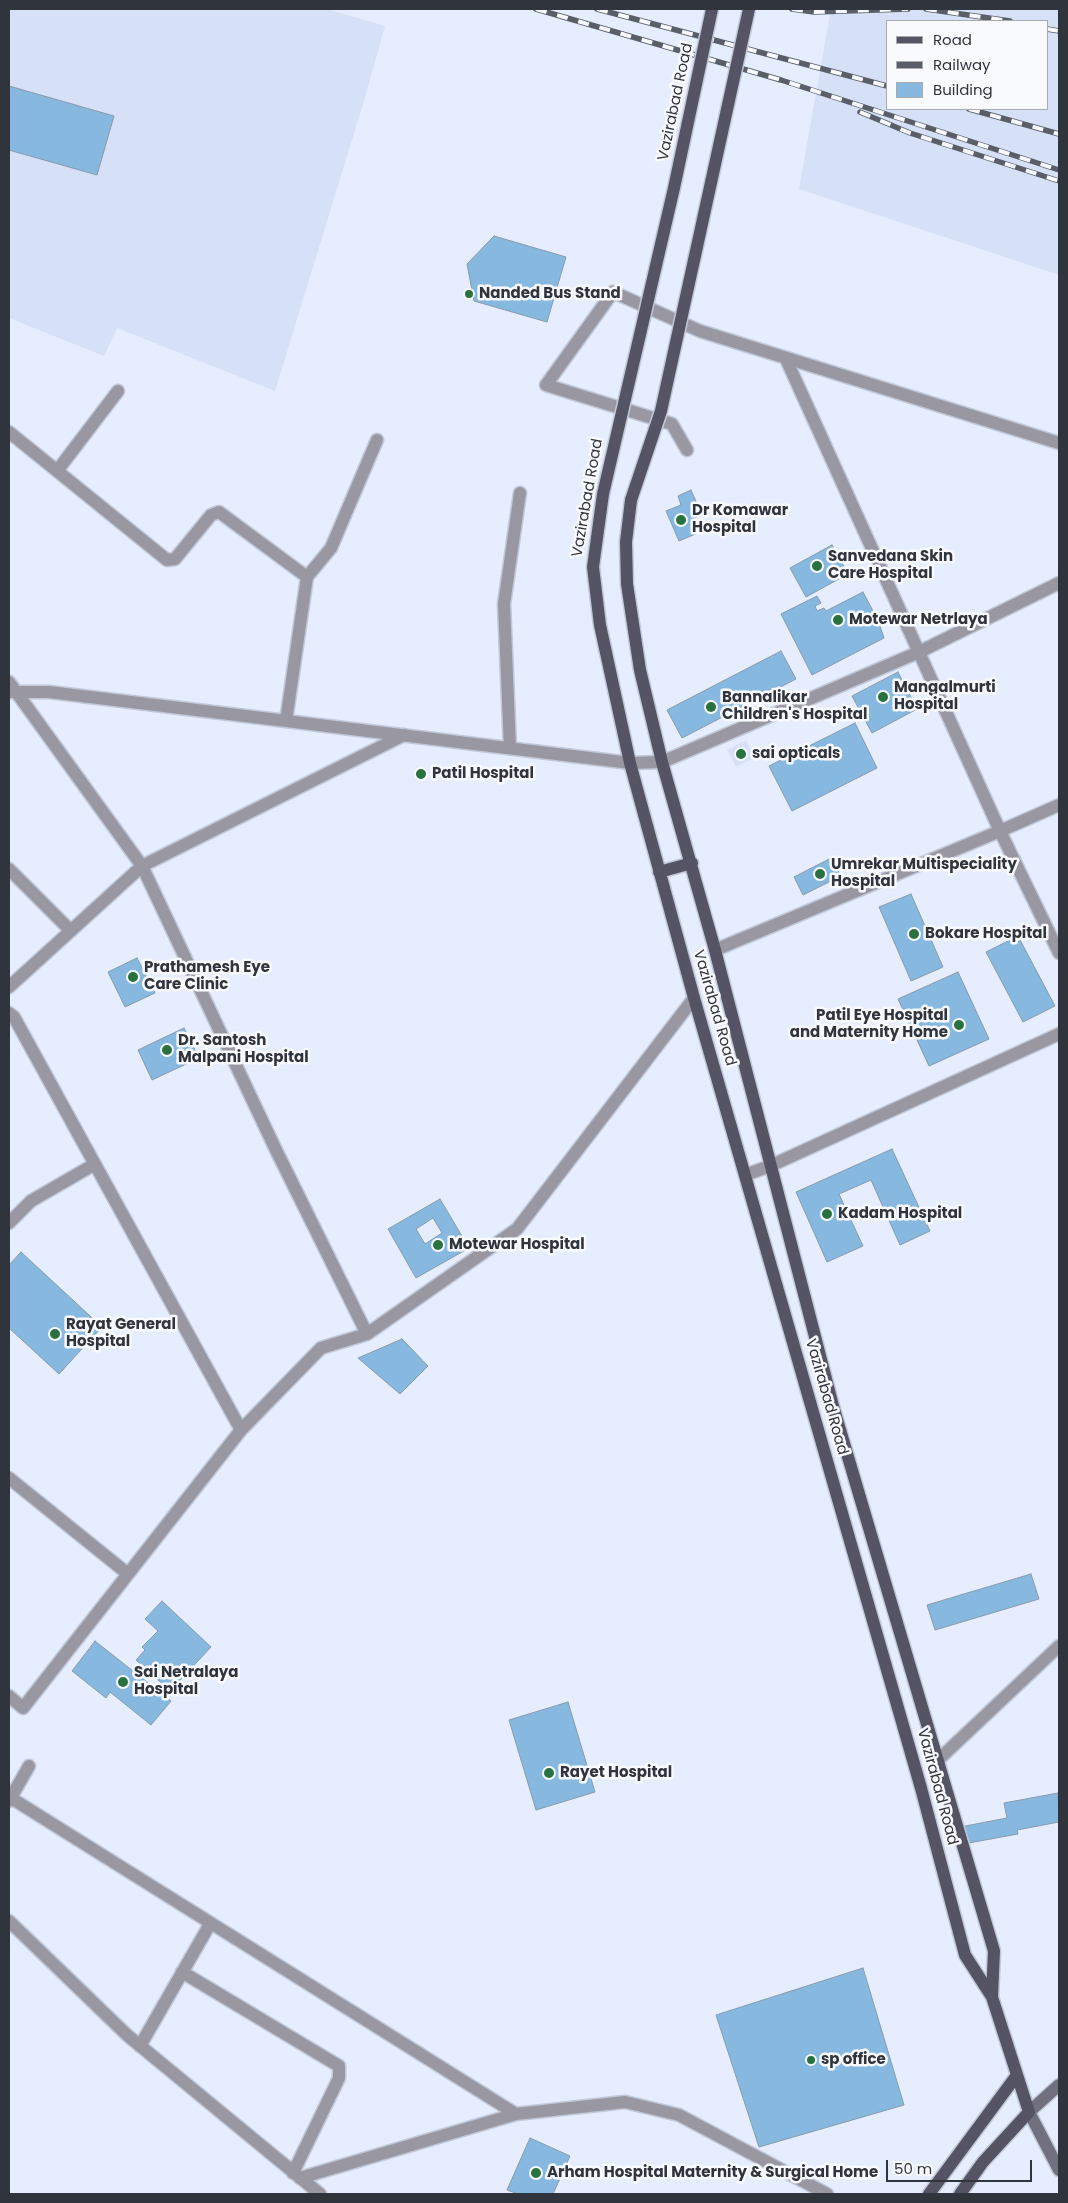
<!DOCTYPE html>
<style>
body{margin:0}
#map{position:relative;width:1068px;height:2203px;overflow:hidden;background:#e5edff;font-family:Poppins,sans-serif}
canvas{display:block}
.frame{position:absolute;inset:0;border:10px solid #30343c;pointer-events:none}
.legend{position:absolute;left:886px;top:20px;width:162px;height:90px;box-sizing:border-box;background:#f8fafe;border:1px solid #a8abb0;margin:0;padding:6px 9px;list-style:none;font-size:15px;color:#30343c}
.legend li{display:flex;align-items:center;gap:10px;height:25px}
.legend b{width:25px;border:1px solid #a8abb0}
.scale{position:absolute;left:886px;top:2160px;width:146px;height:22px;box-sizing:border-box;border:2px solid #30343c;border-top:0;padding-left:6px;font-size:15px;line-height:18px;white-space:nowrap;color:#30343c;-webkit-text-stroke:4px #f8fafe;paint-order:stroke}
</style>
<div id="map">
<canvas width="1068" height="2203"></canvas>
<div class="frame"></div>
<ul class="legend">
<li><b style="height:6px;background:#555465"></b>Road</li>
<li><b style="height:6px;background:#595e68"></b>Railway</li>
<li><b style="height:14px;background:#86b8e0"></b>Building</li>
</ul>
<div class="scale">50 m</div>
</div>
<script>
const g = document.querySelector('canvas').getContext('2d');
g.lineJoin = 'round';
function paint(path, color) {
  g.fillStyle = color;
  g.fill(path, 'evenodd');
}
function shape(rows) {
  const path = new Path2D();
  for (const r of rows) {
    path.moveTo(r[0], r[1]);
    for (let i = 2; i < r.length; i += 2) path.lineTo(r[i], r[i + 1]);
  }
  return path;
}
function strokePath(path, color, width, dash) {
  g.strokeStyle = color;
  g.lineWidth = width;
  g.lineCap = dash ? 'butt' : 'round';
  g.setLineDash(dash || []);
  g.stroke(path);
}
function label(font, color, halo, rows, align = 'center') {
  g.font = font + ' Poppins,sans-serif';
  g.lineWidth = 5;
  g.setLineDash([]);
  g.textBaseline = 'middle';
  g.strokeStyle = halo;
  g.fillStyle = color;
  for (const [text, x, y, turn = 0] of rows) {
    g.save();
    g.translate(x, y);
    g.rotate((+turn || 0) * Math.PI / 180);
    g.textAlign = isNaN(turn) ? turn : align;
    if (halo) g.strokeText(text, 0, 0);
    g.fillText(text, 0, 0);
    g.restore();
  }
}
paint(shape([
 [9,9,327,9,385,26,366,94,275,391,117,328,104,356,9,318],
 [831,9,1059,9,1059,275,799,189],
 [887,21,1047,21,1047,109,887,109],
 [746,740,754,758,736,767,727,750]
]), '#d6e0f7');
const building = shape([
 [9,86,114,116,97,175,9,150,9,86],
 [494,236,566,257,547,322,474,301,467,264,494,236],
 [691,490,702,515,692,519,698,533,679,541,666,511,681,505,678,496,691,490],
 [832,545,848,574,806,597,790,568,832,545],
 [863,592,873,611,871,612,875,618,870,620,871,623,878,620,884,638,812,675,781,614,817,596,821,603,815,606,817,611,824,608,826,611,863,592],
 [781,651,796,679,682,738,667,710,781,651],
 [898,672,917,709,872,733,852,696,898,672],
 [855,723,877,768,792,811,769,766,855,723],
 [831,858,841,876,803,895,794,877,831,858],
 [911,894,943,967,911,981,879,907,911,894],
 [1018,936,1055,1006,1023,1022,986,952,1018,936],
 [137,958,155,993,125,1007,108,972,137,958],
 [958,972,989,1039,929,1066,898,999,958,972],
 [184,1028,199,1058,152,1080,138,1050,184,1028],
 [892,1149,930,1231,900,1245,871,1180,839,1194,863,1246,827,1262,796,1192,892,1149],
 [440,1199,469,1248,416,1278,388,1229,440,1199],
 [433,1218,442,1233,425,1244,416,1229,433,1218],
 [21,1252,102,1327,59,1374,9,1328,9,1265,21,1252],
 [402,1339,428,1366,400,1394,358,1358,402,1339],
 [1031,1574,1039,1599,935,1630,927,1605,1031,1574],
 [162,1601,211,1647,170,1691,136,1660,145,1650,142,1647,158,1631,145,1619,162,1601],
 [95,1641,171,1701,151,1725,110,1692,106,1698,72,1671,95,1641],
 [568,1702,595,1792,536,1810,509,1720,568,1702],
 [1058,1793,1059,1822,1017,1830,1018,1834,963,1844,960,1827,1007,1818,1004,1803,1058,1793],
 [863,1968,904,2105,759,2147,716,2015,863,1968],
 [530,2138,570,2156,553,2194,518,2194,507,2190,530,2138]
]);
paint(building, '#86b8e0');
strokePath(building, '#879bab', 1);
const minor = shape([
 [786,359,1000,831,1059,805],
 [9,432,167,560,175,559,211,515,219,512,307,577],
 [57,471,118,391],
 [9,682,142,866,275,1148,367,1334,517,1229,694,998],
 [286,721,307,577,331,548,377,440],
 [510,748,504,604,520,493],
 [662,762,919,652,1059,583],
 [9,869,71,931],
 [715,950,1000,831,1059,953],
 [9,987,142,866,404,735],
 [9,1013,14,1017,241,1430,321,1348,367,1334],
 [745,1175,770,1166,1059,1034],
 [9,1223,31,1201,95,1164],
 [9,1478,128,1574],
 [9,1696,23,1708,241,1430],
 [937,1761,1059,1646],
 [11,1798,516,2114],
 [9,1801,29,1766],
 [182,1972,339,2066,339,2078,293,2173],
 [140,2046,210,1924],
 [300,2178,516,2114,625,2102,679,2115,827,2194]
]);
const tertiary = shape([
 [687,450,672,424,546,385,613,292,700,331,1059,443],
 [9,692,49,692,630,763,662,762],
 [9,1921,127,2035,320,2194]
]);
const secondary = shape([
 [1059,2085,1029,2112,1059,2170]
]);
const primary = shape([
 [603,494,593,567,600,625,630,763,694,998,921,1788,965,1955,992,1997,1029,2112,983,2162,960,2194],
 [631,500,626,542,627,584,640,670,662,762,715,950,833,1406,994,1951,992,1997],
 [659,872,692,863],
 [929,2194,1017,2075]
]);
strokePath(minor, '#c1c8d8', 15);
strokePath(tertiary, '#c1c8d8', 15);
strokePath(secondary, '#c1c8d8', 15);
strokePath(primary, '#c1c8d8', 15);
strokePath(minor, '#9998a2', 12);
strokePath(tertiary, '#9998a2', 12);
strokePath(secondary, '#71707e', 12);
strokePath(primary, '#555465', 12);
const rail = shape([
 [536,9,781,80,1059,170],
 [597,9,887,86],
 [792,9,814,12,908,9],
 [926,9,1010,21],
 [1047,29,1059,31],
 [969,109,1059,134],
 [860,112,910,133,1059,181]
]);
strokePath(rail, '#595e68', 5.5);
strokePath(rail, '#f8fafe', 4, [11]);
const primaryBridge = shape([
 [603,494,674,188,712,9],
 [631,500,661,411,749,9]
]);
strokePath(primaryBridge, '#c1c8d8', 15, []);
strokePath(primaryBridge, '#555465', 12);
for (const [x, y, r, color] of [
 [469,294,5,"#297240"],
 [681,520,6,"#297240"],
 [817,566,6,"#297240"],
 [838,620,6,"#297240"],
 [883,697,6,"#297240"],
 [711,707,6,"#297240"],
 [741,754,6,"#297240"],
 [421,774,6,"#297240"],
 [820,874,6,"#297240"],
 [914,934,6,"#297240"],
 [133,977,6,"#297240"],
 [959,1025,6,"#297240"],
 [167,1050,6,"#297240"],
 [827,1214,6,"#297240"],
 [438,1245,6,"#297240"],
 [55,1334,6,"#297240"],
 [123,1682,6,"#297240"],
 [549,1773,6,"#297240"],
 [811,2060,5,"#297240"],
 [536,2173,6,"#297240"]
]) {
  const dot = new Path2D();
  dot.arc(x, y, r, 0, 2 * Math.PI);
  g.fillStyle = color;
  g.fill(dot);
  strokePath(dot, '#f8fafe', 2);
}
label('15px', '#30343c', '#f8fafe', [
 ["Vazirabad Road",676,102,-78],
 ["Vazirabad Road",588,498,-80],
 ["Vazirabad Road",714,1008,74],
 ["Vazirabad Road",826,1397,74],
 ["Vazirabad Road",937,1787,75]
]);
label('bold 15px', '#30343c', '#f8fafe', [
 ["Nanded Bus Stand",479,294],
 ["Dr Komawar",692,511],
 ["Hospital",692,528],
 ["Sanvedana Skin",828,557],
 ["Care Hospital",828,574],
 ["Motewar Netrlaya",849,620],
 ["Mangalmurti",894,688],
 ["Hospital",894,705],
 ["Bannalikar",722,698],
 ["Children's Hospital",722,715],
 ["sai opticals",752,754],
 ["Patil Hospital",432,774],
 ["Umrekar Multispeciality",831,865],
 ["Hospital",831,882],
 ["Bokare Hospital",925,934],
 ["Prathamesh Eye",144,968],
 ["Care Clinic",144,985],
 ["Patil Eye Hospital",948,1016,"right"],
 ["and Maternity Home",948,1033,"right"],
 ["Dr. Santosh",178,1041],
 ["Malpani Hospital",178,1058],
 ["Kadam Hospital",838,1214],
 ["Motewar Hospital",449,1245],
 ["Rayat General",66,1325],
 ["Hospital",66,1342],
 ["Sai Netralaya",134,1673],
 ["Hospital",134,1690],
 ["Rayet Hospital",560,1773],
 ["sp office",821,2060],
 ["Arham Hospital Maternity & Surgical Home",547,2173]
], 'left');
</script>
